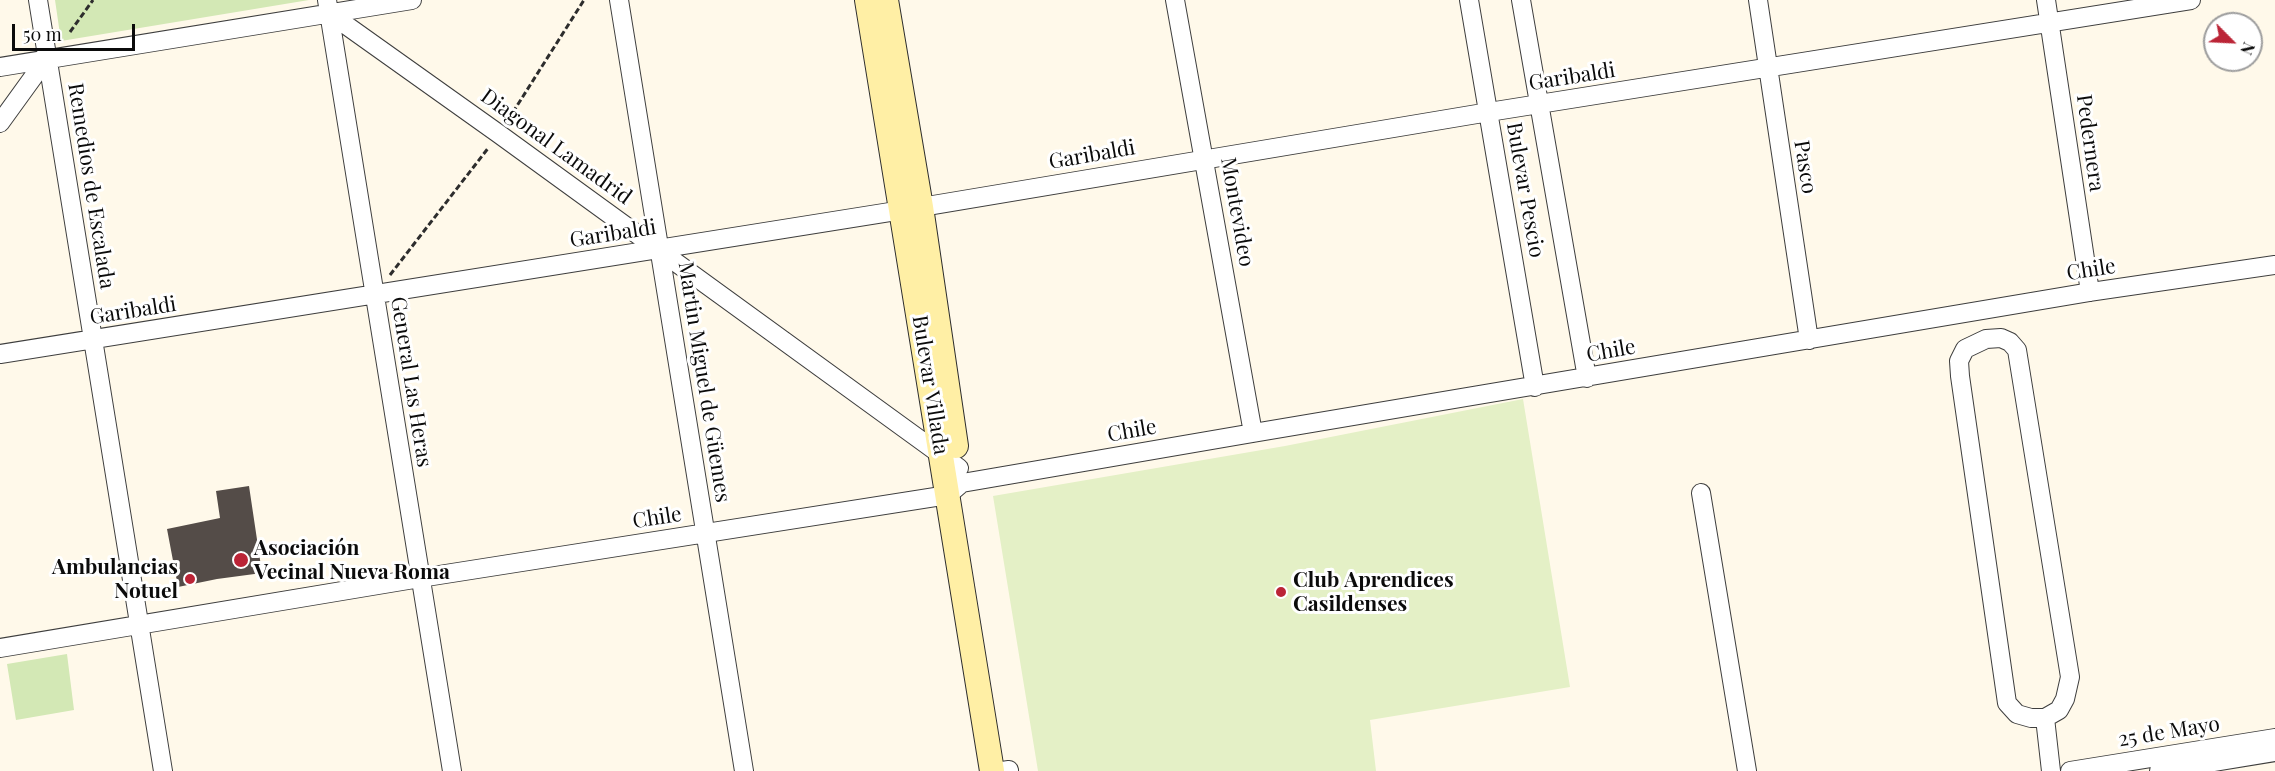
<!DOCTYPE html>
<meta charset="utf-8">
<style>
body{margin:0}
#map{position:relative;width:2275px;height:771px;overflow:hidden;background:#fff9ea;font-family:"Playfair Display",serif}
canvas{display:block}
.north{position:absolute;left:2203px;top:12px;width:60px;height:60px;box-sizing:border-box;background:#fff;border:2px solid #9d9d9d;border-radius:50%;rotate:114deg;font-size:16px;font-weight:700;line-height:24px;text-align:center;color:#0b0b0b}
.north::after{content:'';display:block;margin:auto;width:21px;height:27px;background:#bb2436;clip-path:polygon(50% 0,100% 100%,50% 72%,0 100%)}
.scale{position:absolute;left:12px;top:24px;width:123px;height:27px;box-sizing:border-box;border:3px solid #0b0b0b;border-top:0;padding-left:8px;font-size:18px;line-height:21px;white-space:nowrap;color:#0b0b0b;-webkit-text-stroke:4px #fff;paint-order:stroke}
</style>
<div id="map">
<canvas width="2275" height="771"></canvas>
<div class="north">N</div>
<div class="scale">50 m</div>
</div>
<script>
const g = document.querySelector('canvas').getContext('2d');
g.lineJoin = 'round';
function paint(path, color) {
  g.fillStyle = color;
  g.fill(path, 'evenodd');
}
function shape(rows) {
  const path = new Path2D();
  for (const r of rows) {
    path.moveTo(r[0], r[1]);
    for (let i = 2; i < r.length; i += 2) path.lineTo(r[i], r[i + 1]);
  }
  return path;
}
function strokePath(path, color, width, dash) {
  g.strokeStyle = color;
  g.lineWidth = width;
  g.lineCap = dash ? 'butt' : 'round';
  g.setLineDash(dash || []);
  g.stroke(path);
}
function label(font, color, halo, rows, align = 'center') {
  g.font = font + ' "Playfair Display",serif';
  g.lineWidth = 6;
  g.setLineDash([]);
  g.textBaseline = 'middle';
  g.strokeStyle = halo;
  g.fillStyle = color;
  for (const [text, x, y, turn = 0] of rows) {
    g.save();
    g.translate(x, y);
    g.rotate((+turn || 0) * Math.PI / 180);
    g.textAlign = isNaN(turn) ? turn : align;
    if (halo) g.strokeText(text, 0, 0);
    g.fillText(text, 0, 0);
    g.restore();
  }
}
paint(shape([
 [55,0,309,0,61,41],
 [67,654,74,710,16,720,7,664]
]), '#d3e8b5');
paint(shape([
 [1523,399,1570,687,1370,720,1376,771,1038,771,993,496,1285,446]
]), '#e4f0c6');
paint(shape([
 [249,486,262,573,217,579,178,587,167,529,220,518,216,491]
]), '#544c48');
const minor = shape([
 [38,0,163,771],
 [327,0,452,771],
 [619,0,744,771],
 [1175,0,1253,433],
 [1469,0,1535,387],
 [1521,0,1587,378],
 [1758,0,1809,340],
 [2046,0,2090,292],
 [329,13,499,134,959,468],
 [0,67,412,0],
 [0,123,47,58],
 [2001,338,2010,342,2017,350,2070,677,2065,699,2059,710,2045,718,2031,718,2017,714,2007,703,1960,376,1959,361,1965,349,1986,339,2001,338],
 [0,354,921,207,1489,112,2191,0],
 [1701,493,1747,771],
 [0,648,420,578,948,495,962,483,1253,433,2090,292,2275,265],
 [2045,718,2051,771],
 [1002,771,1009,770],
 [2070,771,2275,738],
 [2159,771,2275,752]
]);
const secondary = shape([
 [867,0,992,771],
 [886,0,921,207,956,446]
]);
strokePath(minor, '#3e3e3e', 20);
strokePath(secondary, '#2d2d2d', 26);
strokePath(shape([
 [70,32,93,0],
 [508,120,584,0],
 [390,275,489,147]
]), '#2d2d2d', 3, [6, 3]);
strokePath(minor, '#fff', 18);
strokePath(secondary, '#ffefa5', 24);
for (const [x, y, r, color] of [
 [241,560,8,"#bb2436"],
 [190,579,6,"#bb2436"],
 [1281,592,6,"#bb2436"]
]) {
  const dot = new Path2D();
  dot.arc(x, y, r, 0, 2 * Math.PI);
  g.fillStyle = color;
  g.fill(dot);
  strokePath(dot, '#fff', 2);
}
label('21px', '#0b0b0b', '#fff', [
 ["Garibaldi",1572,77,-9],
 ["Pedernera",2090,143,82],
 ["Diagonal Lamadrid",556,147,36],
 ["Garibaldi",1092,155,-10],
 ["Pasco",1805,167,81],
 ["Remedios de Escalada",91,186,81],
 ["Bulevar Pescio",1525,190,80],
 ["Montevideo",1237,212,80],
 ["Garibaldi",613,234,-9],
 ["Chile",2091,270,-9],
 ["Garibaldi",133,311,-9],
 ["Chile",1611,351,-10],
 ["General Las Heras",411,382,81],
 ["Martin Miguel de Güemes",704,382,81],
 ["Bulevar Villada",930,385,81],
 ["Chile",1132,431,-10],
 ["Chile",657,518,-9],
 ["25 de Mayo",2169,732,-9]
]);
label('bold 21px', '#0b0b0b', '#fff', [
 ["Asociación",254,548],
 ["Vecinal Nueva Roma",254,572],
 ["Ambulancias",178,567,"right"],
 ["Notuel",178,591,"right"],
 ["Club Aprendices",1293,580],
 ["Casildenses",1293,604]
], 'left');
</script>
